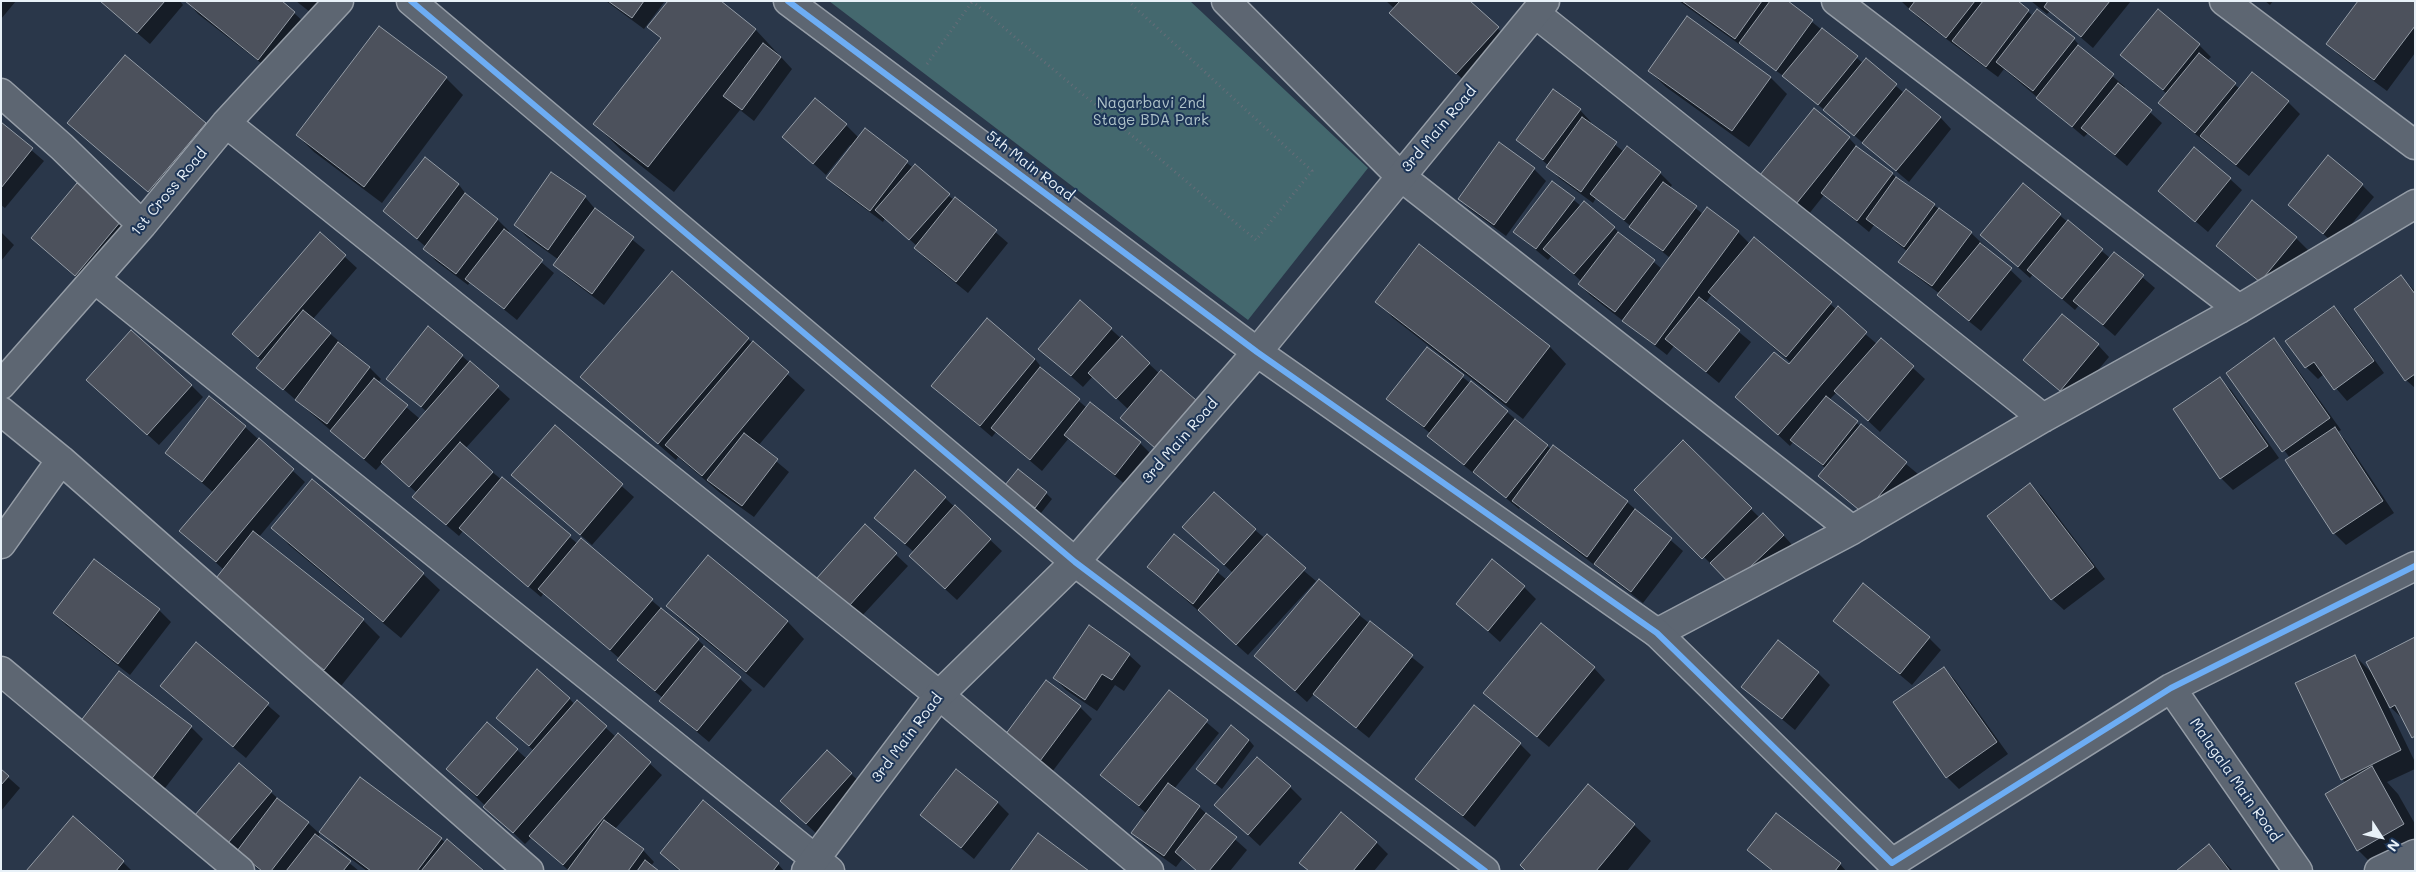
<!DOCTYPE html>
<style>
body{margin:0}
#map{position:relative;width:2416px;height:872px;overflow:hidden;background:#2a374a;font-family:Mali,sans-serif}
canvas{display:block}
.frame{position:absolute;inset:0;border:2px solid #e8f1f8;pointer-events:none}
.north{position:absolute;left:2356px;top:812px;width:50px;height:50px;-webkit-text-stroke:4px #1d3557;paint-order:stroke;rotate:125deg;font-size:14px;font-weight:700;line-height:20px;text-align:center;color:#e8f1f8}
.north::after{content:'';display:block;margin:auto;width:18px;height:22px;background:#e8f1f8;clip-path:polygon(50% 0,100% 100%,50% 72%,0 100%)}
</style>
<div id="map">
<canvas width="2416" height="872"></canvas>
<div class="frame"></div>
<div class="north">N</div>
</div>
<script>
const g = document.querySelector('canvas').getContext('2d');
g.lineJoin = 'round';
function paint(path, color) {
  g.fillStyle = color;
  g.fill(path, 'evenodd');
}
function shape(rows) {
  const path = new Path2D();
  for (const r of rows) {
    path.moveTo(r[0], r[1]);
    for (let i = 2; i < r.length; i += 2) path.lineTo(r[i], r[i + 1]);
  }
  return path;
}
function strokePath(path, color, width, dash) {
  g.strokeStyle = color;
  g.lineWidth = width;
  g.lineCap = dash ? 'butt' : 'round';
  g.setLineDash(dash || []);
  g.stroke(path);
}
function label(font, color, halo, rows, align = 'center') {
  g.font = font + ' Mali,sans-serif';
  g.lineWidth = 4;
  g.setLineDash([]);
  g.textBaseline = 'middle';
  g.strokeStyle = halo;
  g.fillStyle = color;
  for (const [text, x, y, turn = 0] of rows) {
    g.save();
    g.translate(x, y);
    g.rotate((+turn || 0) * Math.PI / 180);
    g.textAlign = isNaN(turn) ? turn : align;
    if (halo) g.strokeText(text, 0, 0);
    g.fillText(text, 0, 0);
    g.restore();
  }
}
paint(shape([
 [829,1,1190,1,1368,168,1248,320]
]), '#44686e');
paint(shape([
 [1,1,16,1,1,19],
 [100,1,180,1,183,5,150,44],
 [187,1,294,13,306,24,270,70,198,14],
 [296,1,326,1,315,16],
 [606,1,665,1,644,29],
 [719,1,756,30,792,69,754,121,740,110,674,192,621,150,595,124,662,40,649,27],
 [1386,1,1468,1,1510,40,1469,85,1390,13,1395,9],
 [1679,1,1786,1,1863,63,1866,60,1904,93,1940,117,1951,129,1909,182,1789,80],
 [1901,1,2016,1,2033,16,2074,39,2085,52,2125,87,2124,89,2162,123,2127,166,2088,133,2084,137,2004,69,1998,77,1922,21],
 [2031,1,2131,1,2093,48,2050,11,2047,14],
 [2265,1,2273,1,2270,5],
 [2415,2,2415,53,2387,91,2340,56,2328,44],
 [2158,11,2199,45,2211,57,2207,61,2240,89,2288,102,2300,114,2249,176,2171,115,2160,103,2167,94,2122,55],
 [379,28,446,78,463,95,382,203,314,152,297,135],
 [1649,71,1771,78,1787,94,1749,147,1666,87],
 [1580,110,1591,122,1590,124,1624,152,1628,148,1660,173,1672,185,1670,188,1703,214,1738,232,1750,244,1754,239,1877,344,1881,339,1925,379,1880,432,1837,392,1829,400,1918,474,1877,524,1820,476,1826,469,1794,441,1790,446,1737,397,1791,363,1712,294,1705,304,1751,342,1719,383,1674,346,1667,355,1591,296,1579,284,1581,281,1552,255,1548,260,1514,232,1552,182,1581,206,1614,228,1662,269,1670,258,1596,198,1593,203,1559,178,1548,165,1518,140],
 [69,123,205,124,222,141,166,207],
 [1,124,44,161,5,208,1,205],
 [846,125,859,138,865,130,954,200,956,198,1008,243,968,293,927,260,915,248,917,246,885,218,883,222,840,190,828,178,852,147,850,145,826,175,784,137],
 [1849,138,1860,150,1971,233,2022,281,1981,331,1951,307,1940,294,1912,273,1900,261,1908,252,1874,225,1869,232,1824,195,1808,215,1773,186],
 [425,159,459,185,469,198,497,219,509,231,507,233,554,273,517,320,470,282,468,285,436,261,425,249,426,247,384,211],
 [1534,169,1546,181,1506,236,1471,210,1459,199],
 [2230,179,2242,190,2208,232,2160,191],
 [78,184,132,234,88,287,44,249],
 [2023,184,2110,258,2114,253,2155,288,2115,336,2079,305,2075,310,2033,274,2030,278,1982,235],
 [2362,185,2374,197,2335,244,2289,205],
 [585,197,596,210,645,250,604,305,566,276,555,265,559,260,527,237,515,225],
 [1,232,14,245,1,261],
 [320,234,357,268,313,319,369,367,381,379,378,383,420,419,427,412,388,379,462,356,510,399,465,449,578,544,581,540,698,640,752,690,709,742,673,712,661,700,663,698,630,672,619,660,620,659,544,593,541,597,463,531,459,536,426,508,417,493,383,462,376,470,258,367,263,362,233,334],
 [2296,238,2308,250,2272,293,2218,246],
 [1419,246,1550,347,1566,364,1523,419,1393,318,1377,301],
 [2401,277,2415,291,2415,388,2406,380],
 [1080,301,1160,374,1207,413,1167,459,1122,418,1129,410,1093,376,1083,387,1040,349],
 [2334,307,2345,319,2384,373,2347,401,2324,374,2318,379,2306,367,2287,341],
 [748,339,805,390,758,446,789,472,754,517,719,492,678,457,676,460,582,377],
 [2274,340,2285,352,2341,430,2338,432,2346,441,2394,513,2346,545,2334,533,2286,461,2290,458,2227,373],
 [2098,345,2109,357,2072,401,2025,360],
 [1427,349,1507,412,1552,450,1627,502,1683,551,1643,603,1520,507,1519,509,1478,475,1477,476,1441,447,1429,436,1431,434,1388,399],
 [1035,359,1045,372,1087,408,1140,443,1152,455,1127,486,1069,438,1042,471,996,432,992,437,932,386],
 [2220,379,2231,390,2279,458,2233,490,2221,478],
 [191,385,203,397,159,445,99,391],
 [209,398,245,427,305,482,259,537,363,620,380,637,341,686,232,599,224,570,181,531,214,493,167,453],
 [555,427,634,497,592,545,525,487],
 [1683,442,1760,518,1775,526,1795,548,1744,596,1635,490],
 [2030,485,2042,496,2105,579,2064,610,2052,599],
 [1013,490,1046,493,1052,499,1041,513],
 [945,498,1002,551,957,600,922,568,914,552,887,529],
 [865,526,908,566,861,617,831,589],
 [273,528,423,574,440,590,401,638,289,545],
 [1255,530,1316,581,1248,655,1149,567,1174,536,1227,580,1233,573,1196,539],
 [708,556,788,622,804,639,764,688,684,623,667,606],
 [1524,587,1536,599,1500,642,1457,603],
 [159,610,171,622,130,675,66,625,54,613],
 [1359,615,1424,667,1369,738,1314,694,1307,702,1256,656],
 [1834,620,1929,638,1941,650,1912,685],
 [2415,638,2415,739,2403,719,2387,704,2415,762,2415,769,2387,782,2398,794,2415,824,2415,859,2379,871,2358,850,2346,783,2342,779,2355,656,2374,675],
 [197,644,280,716,246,758,174,698],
 [1129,655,1141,666,1124,691,1115,685,1097,711,1066,690,1054,678],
 [1594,668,1605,680,1549,747,1497,704],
 [1944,668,1955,680,2008,754,1959,789,1947,777],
 [1818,673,1830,685,1795,730,1743,687],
 [1170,691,1219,733,1174,789,1199,807,1247,850,1230,871,1197,871,1183,858,1176,867,1144,844,1133,833,1147,814,1102,775],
 [569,698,575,705,577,702,616,737,618,734,662,775,615,829,643,850,654,862,651,866,657,871,569,871,532,837,525,844,447,769,517,750,527,759,534,751,510,729],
 [1080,707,1092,719,1052,772,1018,747],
 [191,727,203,739,162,792,90,738],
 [1249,740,1254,746,1222,789,1204,775],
 [1520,744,1531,755,1475,827,1417,779],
 [827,752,863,785,818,835,794,813],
 [239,764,283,803,308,823,320,834,318,837,359,871,260,871,209,826],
 [1,771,20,788,1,811],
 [1290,787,1302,799,1260,846,1216,805],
 [703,802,778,864,784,871,679,871,661,853],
 [997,802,1009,814,974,859,921,815],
 [73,818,123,862,132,871,27,871],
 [1634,825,1651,841,1627,871,1527,871],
 [321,832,441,839,482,871,367,871,338,849],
 [1376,842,1388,854,1374,871,1309,871],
 [2209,846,2233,871,2178,871],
 [1749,850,1840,864,1846,871,1772,871]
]), '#0007');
const building = shape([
 [100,1,165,1,137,33,100,1],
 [185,1,282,1,295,12,258,60,185,1],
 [608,1,644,1,632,18,608,1],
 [668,1,721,1,756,29,648,167,593,124,661,38,647,27,668,1],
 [1400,1,1470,1,1499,27,1456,74,1389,13,1400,1],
 [1682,1,1762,1,1735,39,1682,1],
 [1770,1,1788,1,1813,20,1776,71,1739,43,1770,1],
 [1915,1,1975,1,1946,38,1909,9,1915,1],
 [1983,1,2018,1,2029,10,1986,67,1952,41,1983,1],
 [2048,1,2110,1,2081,37,2044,7,2048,1],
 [2358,1,2415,1,2415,26,2374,80,2326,44,2358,1],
 [2037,9,2075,38,2033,91,1996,62,2037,9],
 [2158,9,2200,44,2163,90,2120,55,2158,9],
 [1687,16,1771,77,1732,131,1648,71,1687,16],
 [379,26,447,77,364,187,296,135,379,26],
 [1822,28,1858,56,1818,105,1782,76,1822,28],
 [763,43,781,57,742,110,723,96,763,43],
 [2078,45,2114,74,2072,127,2036,98,2078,45],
 [2199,53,2236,83,2195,133,2158,103,2199,53],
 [125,55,206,123,148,192,67,123,125,55],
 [1866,58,1897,84,1854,136,1823,110,1866,58],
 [2252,72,2289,101,2236,165,2200,136,2252,72],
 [2118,83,2152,110,2115,155,2081,128,2118,83],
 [1553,89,1581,109,1543,160,1516,140,1553,89],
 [1906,89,1941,117,1896,171,1862,143,1906,89],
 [815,98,847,124,813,164,782,137,815,98],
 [1814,108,1850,137,1796,204,1760,175,1814,108],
 [1582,117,1617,142,1581,192,1546,167,1582,117],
 [1,122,33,148,1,188,1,122],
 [865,128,908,161,870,211,826,178,865,128],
 [1499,142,1535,168,1494,225,1458,199,1499,142],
 [1627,146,1661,172,1624,220,1590,194,1627,146],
 [1856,146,1893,173,1857,221,1821,193,1856,146],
 [2194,147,2231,178,2195,222,2158,191,2194,147],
 [2328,155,2363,184,2323,234,2288,205,2328,155],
 [425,157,459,184,417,239,383,211,425,157],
 [915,164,950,194,909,240,875,210,915,164],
 [551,172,586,196,548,250,514,225,551,172],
 [1896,177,1935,204,1904,247,1866,219,1896,177],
 [1552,181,1575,198,1536,249,1513,232,1552,181],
 [1663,182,1697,206,1663,251,1629,227,1663,182],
 [77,183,121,221,75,276,31,238,77,183],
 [2023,183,2061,214,2018,267,1980,235,2023,183],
 [465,193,498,219,456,274,423,249,465,193],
 [955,197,997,230,956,282,914,248,955,197],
 [2252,200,2297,237,2260,282,2216,246,2252,200],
 [1584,201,1615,227,1574,274,1543,249,1584,201],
 [1707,207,1739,231,1655,345,1622,321,1707,207],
 [595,208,634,237,592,294,553,265,595,208],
 [1939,208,1972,232,1932,286,1898,262,1939,208],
 [2068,220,2103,249,2062,299,2027,270,2068,220],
 [504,229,543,260,504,309,465,279,504,229],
 [320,232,346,255,258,357,232,334,320,232],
 [1618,232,1655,260,1615,312,1578,284,1618,232],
 [1754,237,1832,302,1786,357,1708,292,1754,237],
 [1980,243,2012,268,1969,321,1937,295,1980,243],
 [1419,244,1550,346,1506,403,1375,302,1419,244],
 [2114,252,2144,275,2103,325,2073,301,2114,252],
 [672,271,749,338,658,444,580,377,672,271],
 [2401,275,2415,294,2415,374,2405,381,2354,309,2401,275],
 [1699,297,1740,330,1706,372,1665,339,1699,297],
 [1080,300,1112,328,1071,376,1038,349,1080,300],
 [1838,306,1867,332,1778,435,1735,397,1774,352,1789,364,1838,306],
 [2334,306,2374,361,2334,390,2314,362,2305,368,2285,341,2334,306],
 [303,310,331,333,283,390,256,368,303,310],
 [2062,314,2099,344,2060,391,2023,360,2062,314],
 [987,318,1035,359,980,426,931,386,987,318],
 [428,326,463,355,421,407,386,379,428,326],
 [131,330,192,385,147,435,86,380,131,330],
 [1122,336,1150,363,1116,399,1088,373,1122,336],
 [1881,338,1914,366,1868,421,1834,391,1881,338],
 [2274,338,2330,418,2282,452,2226,373,2274,338],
 [753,341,789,372,702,476,665,445,753,341],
 [338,342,370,367,327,424,295,400,338,342],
 [1427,347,1464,375,1424,427,1386,399,1427,347],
 [470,361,499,386,409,487,381,462,470,361],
 [1040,367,1080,399,1030,460,991,428,1040,367],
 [1161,370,1196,400,1155,448,1120,418,1161,370],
 [2220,377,2268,446,2220,479,2173,409,2220,377],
 [374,378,408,405,364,459,330,431,374,378],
 [1471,381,1508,411,1464,465,1427,436,1471,381],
 [209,396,246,426,202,482,165,453,209,396],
 [1826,396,1858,421,1823,465,1790,440,1826,396],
 [1090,402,1141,442,1115,475,1064,435,1090,402],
 [1515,419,1548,445,1506,498,1473,472,1515,419],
 [1861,424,1907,462,1864,514,1818,476,1861,424],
 [555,425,623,484,580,535,511,475,555,425],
 [2335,427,2383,501,2333,534,2285,460,2335,427],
 [744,433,778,459,742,506,707,480,744,433],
 [259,438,294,469,216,562,179,531,259,438],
 [1683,440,1752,508,1702,559,1634,490,1683,440],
 [460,442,493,472,446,525,412,497,460,442],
 [1553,445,1628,501,1587,557,1512,501,1553,445],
 [1018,469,1047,492,1035,508,1005,485,1018,469],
 [915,470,946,497,905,544,874,518,915,470],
 [502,477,571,535,528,587,459,528,502,477],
 [312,479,424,573,383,622,271,528,312,479],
 [2030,483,2094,567,2051,600,1987,516,2030,483],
 [1214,492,1256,529,1224,565,1182,527,1214,492],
 [955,505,991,539,945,589,909,556,955,505],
 [1635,509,1672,538,1631,592,1594,564,1635,509],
 [1763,513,1784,535,1731,585,1710,563,1763,513],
 [865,524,897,553,849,606,817,578,865,524],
 [253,531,364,619,324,670,213,582,253,531],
 [1174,534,1219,570,1193,604,1147,567,1174,534],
 [1267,534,1306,568,1236,645,1198,610,1267,534],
 [581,538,653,599,610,650,538,589,581,538],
 [708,555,788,621,746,672,666,606,708,555],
 [94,559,160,609,118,664,53,613,94,559],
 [1492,559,1525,586,1488,631,1456,604,1492,559],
 [1319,579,1360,614,1295,691,1254,656,1319,579],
 [1863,583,1930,637,1900,674,1833,621,1863,583],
 [661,608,699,639,655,691,617,660,661,608],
 [1370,621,1413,655,1356,728,1313,694,1370,621],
 [1541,623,1595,667,1537,737,1483,693,1541,623],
 [1089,625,1130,654,1112,680,1102,674,1085,700,1053,678,1089,625],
 [2415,637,2415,736,2412,738,2395,705,2390,708,2366,662,2415,637],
 [1778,640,1819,672,1782,719,1741,687,1778,640],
 [196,642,269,703,233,747,160,686,196,642],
 [704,646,741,677,697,731,659,701,704,646],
 [2355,655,2401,750,2341,780,2295,683,2355,655],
 [1944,667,1997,742,1946,778,1893,702,1944,667],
 [537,669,570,698,529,746,496,718,537,669],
 [119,671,192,726,150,781,76,727,119,671],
 [1046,680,1081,706,1040,761,1005,735,1046,680],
 [1169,690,1208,720,1139,806,1100,775,1169,690],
 [577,700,607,726,513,833,483,807,577,700],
 [1474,705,1521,743,1463,816,1415,779,1474,705],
 [487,722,518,749,477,796,446,769,487,722],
 [1231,725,1249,740,1215,784,1196,769,1231,725],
 [618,733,651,762,563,865,529,836,618,733],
 [827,750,852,773,806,824,780,801,827,750],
 [1257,757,1291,786,1248,835,1214,805,1257,757],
 [239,763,272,791,228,843,195,815,239,763],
 [2372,766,2404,824,2357,851,2325,794,2372,766],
 [1,769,9,776,1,785,1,769],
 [956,769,998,802,961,848,920,815,956,769],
 [360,777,442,838,417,871,371,871,319,832,360,777],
 [1168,783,1200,806,1164,856,1131,833,1168,783],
 [1588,784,1635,824,1596,871,1526,871,1520,865,1588,784],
 [277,798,309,822,271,871,262,871,237,851,277,798],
 [703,800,779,863,773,871,681,871,660,853,703,800],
 [1341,812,1377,842,1353,871,1309,871,1299,863,1341,812],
 [1206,813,1237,837,1209,871,1197,871,1175,852,1206,813],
 [1776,813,1841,863,1835,871,1773,871,1747,850,1776,813],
 [73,816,124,861,116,871,26,871,73,816],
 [604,820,644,849,628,871,567,871,604,820],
 [1038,833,1089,871,1010,871,1038,833],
 [315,834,351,861,343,871,286,871,315,834],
 [447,839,484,871,421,871,447,839],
 [2209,844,2230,871,2176,871,2209,844],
 [645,860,659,871,637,871,645,860]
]);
paint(building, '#4c515c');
strokePath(building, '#959da7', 1);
const street = shape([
 [411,1,1075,562,1485,871],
 [788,1,1257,352],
 [1226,1,1400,176,1852,530],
 [1836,1,2239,309],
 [2224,1,2415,145],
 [1536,14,2043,418],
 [1,93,62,147,142,225],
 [226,123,939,695,1149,871],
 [95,279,830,871],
 [1,385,142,225,226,123,339,1],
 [1,411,61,460,529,871],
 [1,544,61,460],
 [1657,633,1852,530,2043,418,2239,309,2415,204],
 [1,671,240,871],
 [2379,871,2415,854]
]);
const secondary = shape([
 [1257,352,1657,633,1892,863,2171,688,2415,566],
 [2171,688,2298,871],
 [806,871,939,695,1075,562,1257,352,1545,1]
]);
strokePath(street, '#959da7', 31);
strokePath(secondary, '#959da7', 31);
strokePath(shape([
 [972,1,1256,240,1312,171,1128,1],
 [927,64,972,2]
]), '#656d78', 3, [1, 4]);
strokePath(street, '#5d6672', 28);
strokePath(secondary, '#5d6672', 28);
strokePath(shape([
 [411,1,1075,562,1485,871],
 [788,1,1257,352,1657,633,1892,863,2171,688,2415,566]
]), '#6dadf4', 6);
label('15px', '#b0c4ca', '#1d3557', [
 ["Nagarbavi 2nd",1151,103],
 ["Stage BDA Park",1151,120]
]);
label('15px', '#e8f1f8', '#1d3557', [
 ["3rd Main Road",1439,129,-50],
 ["5th Main Road",1030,166,37],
 ["1st Cross Road",169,192,-50],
 ["3rd Main Road",1180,441,-49],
 ["3rd Main Road",907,738,-53],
 ["Malagala Main Road",2235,780,55]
]);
</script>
